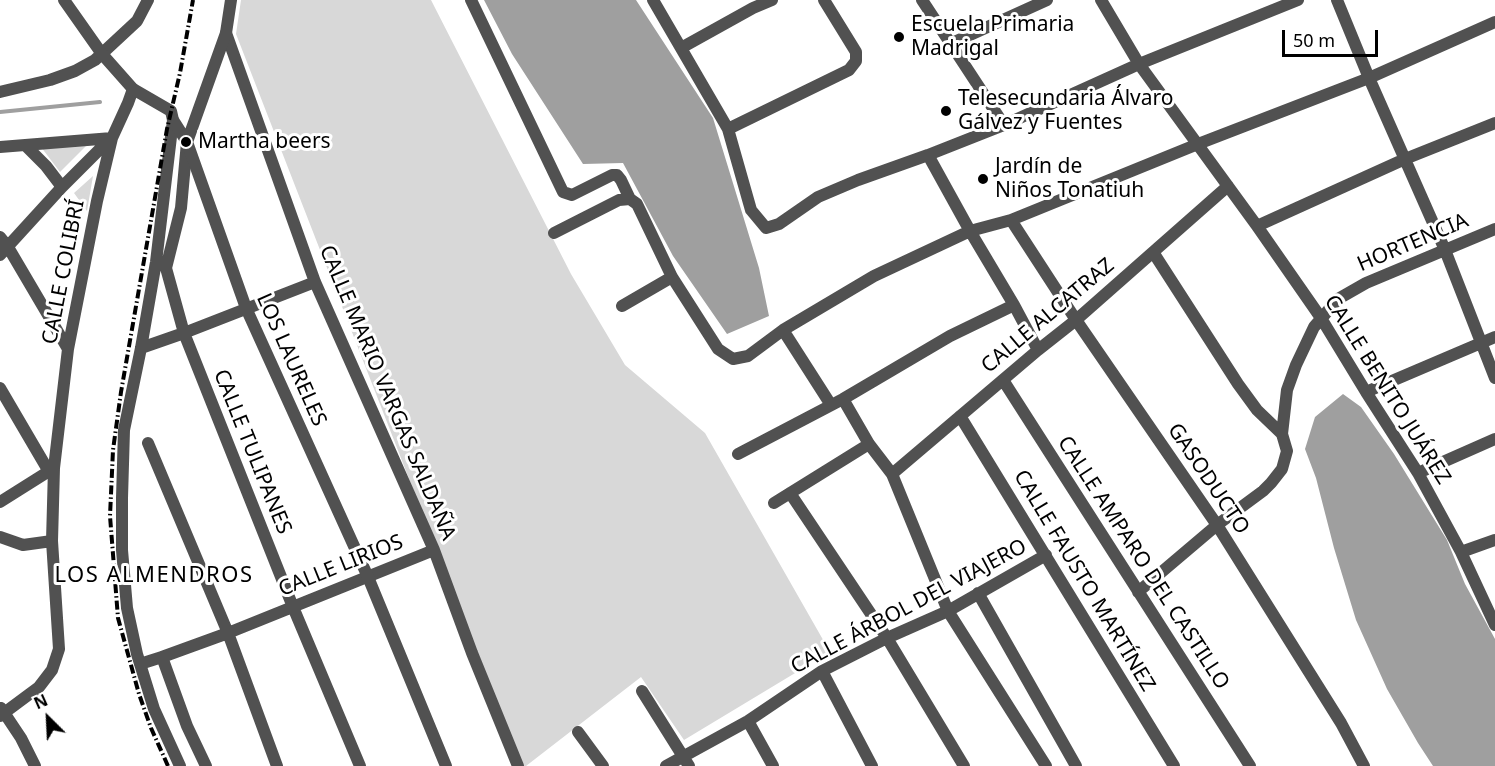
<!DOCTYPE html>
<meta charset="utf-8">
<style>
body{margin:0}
#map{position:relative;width:1495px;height:766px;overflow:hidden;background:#fff;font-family:"Noto Sans",sans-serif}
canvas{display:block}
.north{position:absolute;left:18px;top:688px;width:60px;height:60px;-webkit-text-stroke:4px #fff;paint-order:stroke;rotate:336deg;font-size:16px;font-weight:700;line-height:24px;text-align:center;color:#000}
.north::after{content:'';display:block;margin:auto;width:21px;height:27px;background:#000;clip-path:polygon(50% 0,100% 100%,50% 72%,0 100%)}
.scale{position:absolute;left:1282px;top:30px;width:96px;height:27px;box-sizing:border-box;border:3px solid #000;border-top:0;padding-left:8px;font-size:18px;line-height:21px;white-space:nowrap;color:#000;-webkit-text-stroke:4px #fff;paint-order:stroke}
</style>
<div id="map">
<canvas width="1495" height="766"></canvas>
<div class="north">N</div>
<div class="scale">50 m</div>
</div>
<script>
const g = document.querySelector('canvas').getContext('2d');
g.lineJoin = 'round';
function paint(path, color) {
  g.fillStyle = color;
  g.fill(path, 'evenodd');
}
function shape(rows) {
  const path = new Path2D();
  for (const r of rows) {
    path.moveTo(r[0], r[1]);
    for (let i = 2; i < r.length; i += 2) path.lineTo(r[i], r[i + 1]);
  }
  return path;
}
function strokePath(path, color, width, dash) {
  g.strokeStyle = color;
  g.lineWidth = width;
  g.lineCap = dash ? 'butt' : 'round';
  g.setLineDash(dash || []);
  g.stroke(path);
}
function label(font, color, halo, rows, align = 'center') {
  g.font = font + ' "Noto Sans",sans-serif';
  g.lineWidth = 6;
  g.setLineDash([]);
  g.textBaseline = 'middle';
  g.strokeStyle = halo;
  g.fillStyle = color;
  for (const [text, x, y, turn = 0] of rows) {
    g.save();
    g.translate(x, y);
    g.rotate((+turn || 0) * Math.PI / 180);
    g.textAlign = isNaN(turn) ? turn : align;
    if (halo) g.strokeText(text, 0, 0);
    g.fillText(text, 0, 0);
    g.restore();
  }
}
paint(shape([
 [241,0,431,0,571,274,625,365,705,433,830,652,684,740,641,677,526,766,523,766,434,543,236,34],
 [92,140,60,172,41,147],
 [93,176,87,211,74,193]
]), '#d8d8d8');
paint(shape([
 [484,0,636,0,713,118,759,268,769,316,727,334,673,256,623,163,583,164,512,54],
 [1343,394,1361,407,1394,454,1447,540,1465,584,1495,639,1495,766,1433,766,1418,743,1387,689,1356,620,1334,548,1316,478,1305,449,1315,417]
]), '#9f9f9f');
strokePath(shape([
 [0,112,100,102]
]), '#9f9f9f', 4);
strokePath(shape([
 [471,0,563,192,572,195,612,175,617,175,621,180,630,199],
 [653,0,728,129,751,210,766,228,779,224,818,197,858,180,928,155,1004,125,1139,64,1298,0],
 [922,0,1004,125],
 [1101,0,1139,64,1257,226,1321,318,1366,392,1418,473,1461,552,1495,625],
 [1337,0,1369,78,1445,250,1495,378],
 [226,33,315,282,434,550,472,653,518,766],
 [950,44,1047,0],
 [681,48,753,8,772,0],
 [0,92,50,80,75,71,95,60,137,21,148,0],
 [173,120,156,262,141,348,124,430,122,498,122,550,127,608,137,654,154,709,180,766],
 [728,129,849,70,856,61,856,52,824,0],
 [187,142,181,208,166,268,184,333,293,607,360,766],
 [25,145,46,166,62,187],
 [0,147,112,138],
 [928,155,970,231,1014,305,1038,350],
 [1011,220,1076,320,1217,525,1341,723,1364,766],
 [1257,226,1405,159,1495,123],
 [554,233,619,200,630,199,637,204,672,277,718,349,733,359,748,356,783,330,874,276,970,231,1011,220,1198,144,1369,78,1495,22],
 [0,237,8,247,68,349],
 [1153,252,1238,384,1257,410,1282,434],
 [0,255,62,187,111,138],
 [622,306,672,277],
 [783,330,831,405],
 [141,348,184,333,315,282],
 [1003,380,1250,766],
 [0,388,48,470],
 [1366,392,1495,337],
 [843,399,869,444,892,474,948,611,1046,766],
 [960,416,1174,766],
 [148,443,228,633,277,766],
 [738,454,843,399,950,336,1014,305],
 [1418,473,1495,439],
 [892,474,1038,350,1076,320,1228,186],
 [790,493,887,638,964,766],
 [0,502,54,468],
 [774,503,869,444],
 [0,537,23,545,52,541],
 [1461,552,1495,540],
 [1138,592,1217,525,1263,491,1271,483,1282,469,1287,451,1282,434,1287,390,1296,365,1314,327,1338,299,1366,283,1495,229],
 [978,593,1076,766],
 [162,657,228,633,434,550],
 [140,664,162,657,187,726,206,766],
 [822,671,872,766],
 [642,691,689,766],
 [1,708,21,738,35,766],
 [0,716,39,687,52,670,59,649,52,541,54,468,68,349,97,201,112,138,128,103,133,89],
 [748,721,773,766],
 [578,732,603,766],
 [666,766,748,721,822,671,887,638,948,611,1046,555]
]), '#515151', 12);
strokePath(shape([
 [64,0,102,54,133,89,171,111,173,120,187,142,246,308,368,577,446,766],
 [187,142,226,33,231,0]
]), '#515151', 12);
strokePath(shape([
 [168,766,151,728,139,694,118,618,110,516,113,450,121,392,167,129,180,73,193,0]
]), '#000', 4, [9, 3, 1.5, 3]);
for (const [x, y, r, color] of [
 [899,37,6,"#000"],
 [946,111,6,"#000"],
 [186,142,6,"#000"],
 [983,179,6,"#000"]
]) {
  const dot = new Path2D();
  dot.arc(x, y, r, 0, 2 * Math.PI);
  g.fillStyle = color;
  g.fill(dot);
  strokePath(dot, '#fff', 2);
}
label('21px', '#000', '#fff', [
 ["Escuela Primaria",911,25],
 ["Madrigal",911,49],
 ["Telesecundaria Álvaro",958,99],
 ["Gálvez y Fuentes",958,123],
 ["Martha beers",198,142],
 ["Jardín de",995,167],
 ["Niños Tonatiuh",995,191]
], 'left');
label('21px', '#000', '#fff', [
 ["HORTENCIA",1413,243,-23],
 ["CALLE COLIBRÍ",64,272,-79],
 ["CALLE ALCATRAZ",1048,316,-40],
 ["LOS LAURELES",291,360,66],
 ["CALLE BENITO JUÁREZ",1387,390,58],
 ["CALLE MARIO VARGAS SALDAÑA",387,393,67],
 ["CALLE TULIPANES",252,452,68],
 ["GASODUCTO",1208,479,56],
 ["CALLE AMPARO DEL CASTILLO",1143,563,57],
 ["CALLE LIRIOS",341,566,-22],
 ["CALLE FAUSTO MARTÍNEZ",1084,581,59],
 ["CALLE ÁRBOL DEL VIAJERO",909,607,-28]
]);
g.letterSpacing = '1.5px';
label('22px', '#000', '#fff', [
 ["LOS ALMENDROS",154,576]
]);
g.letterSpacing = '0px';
</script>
